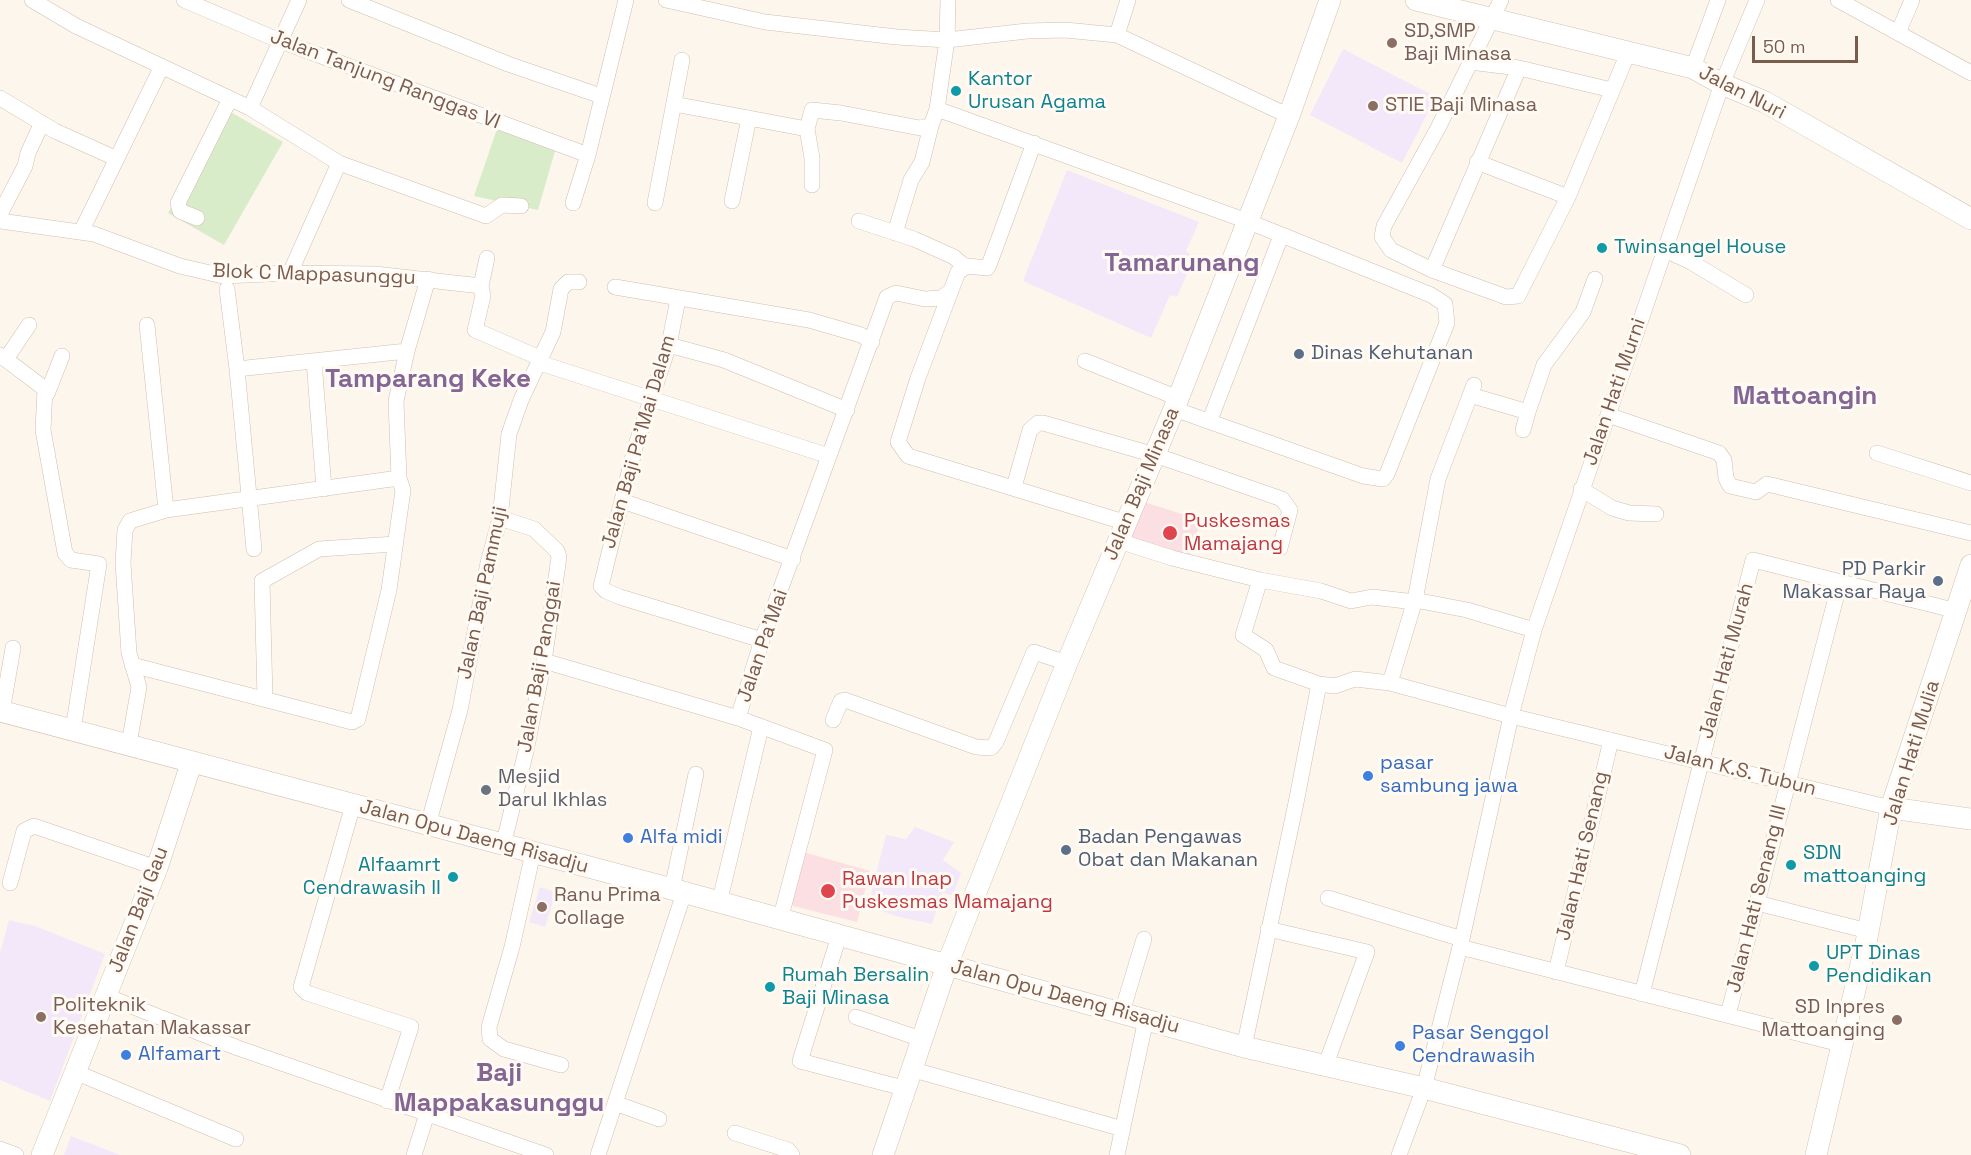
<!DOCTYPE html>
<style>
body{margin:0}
#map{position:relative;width:1971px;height:1155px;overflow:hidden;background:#fdf6ec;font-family:"Space Grotesk",sans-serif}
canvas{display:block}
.scale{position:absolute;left:1752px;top:36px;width:106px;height:27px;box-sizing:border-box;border:3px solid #7a5c4d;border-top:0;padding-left:8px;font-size:18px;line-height:21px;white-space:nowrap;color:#7a5c4d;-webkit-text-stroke:4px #fffaf3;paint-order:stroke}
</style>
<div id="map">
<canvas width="1971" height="1155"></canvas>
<div class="scale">50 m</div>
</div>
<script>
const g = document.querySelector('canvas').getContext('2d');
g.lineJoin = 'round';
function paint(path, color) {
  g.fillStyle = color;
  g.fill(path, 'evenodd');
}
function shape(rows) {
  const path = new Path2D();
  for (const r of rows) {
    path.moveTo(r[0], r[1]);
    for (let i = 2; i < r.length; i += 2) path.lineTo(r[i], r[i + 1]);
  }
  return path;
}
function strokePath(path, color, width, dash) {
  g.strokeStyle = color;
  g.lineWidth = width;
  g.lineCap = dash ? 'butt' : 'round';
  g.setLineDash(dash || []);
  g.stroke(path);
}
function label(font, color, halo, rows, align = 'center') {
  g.font = font + ' "Space Grotesk",sans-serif';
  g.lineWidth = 6;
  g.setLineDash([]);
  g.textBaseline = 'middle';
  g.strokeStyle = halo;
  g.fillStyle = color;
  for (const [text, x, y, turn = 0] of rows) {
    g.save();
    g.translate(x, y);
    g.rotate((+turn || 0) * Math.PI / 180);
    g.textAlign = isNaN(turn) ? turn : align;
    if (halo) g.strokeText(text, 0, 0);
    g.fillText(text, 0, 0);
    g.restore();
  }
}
paint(shape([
 [1343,49,1436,97,1402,163,1310,115],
 [1067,170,1199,222,1186,251,1194,258,1177,297,1170,295,1151,338,1023,281],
 [915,827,954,842,943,860,961,873,953,895,942,893,932,924,895,916,868,905,886,835,906,839],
 [540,887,556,892,545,927,529,922],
 [9,920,35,926,105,954,50,1101,0,1080,0,953],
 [71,1136,120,1155,64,1155]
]), '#f3e8fa');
paint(shape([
 [1141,501,1201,520,1188,560,1123,539],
 [803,852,870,871,857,922,793,906,789,898]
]), '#fbdfe3');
paint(shape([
 [227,110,283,142,224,245,168,213],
 [497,129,555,151,538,210,474,196]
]), '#d8ecc9');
const street = shape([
 [32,0,76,26,250,108,339,163,486,216,502,205,521,206],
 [184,0,278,40,588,155],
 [349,0,508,64,601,96],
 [666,0,765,22,897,37,947,40,1027,31,1065,30,1117,35,1289,116],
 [948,0,947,40,937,109,1247,221,1431,295,1445,304,1447,323,1387,474,1383,479,1363,476,1174,409],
 [1501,0,1438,128,1384,226,1382,237,1391,250,1432,270,1506,297,1518,296,1568,197,1628,53],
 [1838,0,1971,73],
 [1898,33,1912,0],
 [1117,35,1128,0],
 [1470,62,1519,68,1612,90],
 [1693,68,1718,0],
 [0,98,55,131,115,158],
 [674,104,807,129],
 [250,108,299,0],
 [1034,143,989,265,987,268,967,266,958,272,918,378,898,442,908,456,1127,523],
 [1477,162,1568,197],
 [812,185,812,158,807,129,812,110,841,113,920,128,931,126,937,109],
 [732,201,749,118],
 [573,203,588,155,626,0],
 [655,203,682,60],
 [0,214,25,166,28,153,42,123],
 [197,218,180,211,178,203,230,99],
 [0,221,94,234,180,266,223,276,290,273,375,274,481,286],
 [859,221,914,239,954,257,964,266],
 [81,232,161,68],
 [895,233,911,180,922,162,931,126],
 [1665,250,1691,262,1746,295],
 [487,258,481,286,483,296,475,330,542,359],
 [1432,270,1519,68],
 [290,273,339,163],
 [615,287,809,320,861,335,872,342],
 [227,289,237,369,254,549],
 [678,299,669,345,635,448,601,586,606,591,620,597,762,640],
 [147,325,166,510],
 [669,345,724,360,847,410],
 [0,355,45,389,43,430,65,553,71,560,99,564,73,730],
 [6,359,29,325],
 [314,361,324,489],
 [1085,361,1178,398],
 [540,363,829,456],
 [237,369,407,351],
 [47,394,62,356],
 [1470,395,1528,412,1544,365,1583,312,1595,279],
 [1608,415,1719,453,1724,460,1726,478,1730,486,1756,492,1767,484,1971,533],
 [1210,420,1281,236],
 [1523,430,1528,412],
 [1877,453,1971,483],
 [1014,487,1030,430,1038,423,1043,423,1155,455,1282,499,1290,510,1280,548],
 [1581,489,1612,508,1629,513,1656,514],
 [622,501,793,559],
 [500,518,534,529,557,551,559,557,544,661,526,751,503,846],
 [1119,541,1172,558,1260,580,1243,635,1266,650,1274,668,1319,684],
 [1260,580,1321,591,1351,601,1372,597,1415,602],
 [1415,600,1467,610,1534,630],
 [544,661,738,718],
 [132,665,352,722,358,719,389,590,403,490,399,478],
 [1390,683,1415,600,1438,479,1474,385],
 [265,698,262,581,319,549,395,544],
 [2,712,13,648],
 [833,720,841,701,845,700,976,747,991,748,996,742,1034,652,1067,663],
 [129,744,139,687,129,653,123,563,125,530,130,521,166,510,399,478,396,401,407,351,428,279],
 [353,805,301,987,307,993,411,1027,387,1101],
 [428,825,460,710,488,563,500,518,509,434,521,400,553,332,561,289,568,282,579,282],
 [533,853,512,947,489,1027,490,1039,504,1049,561,1065],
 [10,883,24,831,34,826,157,868],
 [672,889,696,774],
 [1328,898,1462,939],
 [1757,903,1868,931],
 [719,904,761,727],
 [780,920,825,750,738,718,762,640,887,297,896,293,925,299,941,298,951,291],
 [1268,929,1367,952,1326,1064],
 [839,936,800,1061,907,1089],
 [1460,947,1840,1044],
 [1556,972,1611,740],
 [1642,994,1753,560,1957,611],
 [106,996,238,1048,546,1155],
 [1122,1012,1144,939],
 [1728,1015,1840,582],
 [856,1017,924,1040],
 [1244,1047,1296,803,1319,684,1335,686,1355,679,1390,683,1511,716,1891,808],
 [914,1070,1123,1129],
 [75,1072,236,1139],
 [615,1103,659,1119],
 [735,1133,788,1150,792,1155],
 [0,1149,16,1155],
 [414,1155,427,1114],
 [598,1155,684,893],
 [1117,1155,1146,1019],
 [1399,1155,1424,1088,1462,939,1511,716,1534,630,1722,84,1757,0]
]);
const secondary = shape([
 [1416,0,1693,68,1722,84,1765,102,1971,219],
 [0,711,672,889,1244,1047,1424,1088,1680,1155],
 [1891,808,1971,819],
 [42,1155,157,868,191,764],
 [883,1155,947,965,1067,663,1174,409,1289,116,1330,0],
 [1816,1155,1866,943,1891,808,1971,565]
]);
strokePath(street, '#d1beb0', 16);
strokePath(secondary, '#d6c0b0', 22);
strokePath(street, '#fff', 15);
strokePath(secondary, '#fff', 21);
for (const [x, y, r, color] of [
 [1392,43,6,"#8d6e63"],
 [956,91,6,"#0f9aa8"],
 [1373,106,6,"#8d6e63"],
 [1602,248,6,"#0f9aa8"],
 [1299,354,6,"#5c6f8a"],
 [1170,533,8,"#e0444e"],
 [1938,581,6,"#5c6f8a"],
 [1368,776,6,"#3f7fe0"],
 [486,790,6,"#6b7280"],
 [628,838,6,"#3f7fe0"],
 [1066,850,6,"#5c6f8a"],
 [1791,865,6,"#0f9aa8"],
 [453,877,6,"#0f9aa8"],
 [828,891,8,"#e0444e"],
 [542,907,6,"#8d6e63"],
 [1814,966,6,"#0f9aa8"],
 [770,987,6,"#0f9aa8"],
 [41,1017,6,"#8d6e63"],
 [1897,1020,6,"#8d6e63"],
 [1400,1046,6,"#3f7fe0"],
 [126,1055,6,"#3f7fe0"]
]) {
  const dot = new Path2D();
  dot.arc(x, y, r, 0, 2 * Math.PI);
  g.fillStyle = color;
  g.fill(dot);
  strokePath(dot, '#fffaf3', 2);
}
label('20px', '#785e54', '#fffaf3', [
 ["SD,SMP",1404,32],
 ["Baji Minasa",1404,55],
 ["STIE Baji Minasa",1385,106],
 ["Ranu Prima",554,896],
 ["Collage",554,919],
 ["Politeknik",53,1006],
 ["Kesehatan Makassar",53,1029],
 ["SD Inpres",1885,1008,"right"],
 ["Mattoanging",1885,1031,"right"]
], 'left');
label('20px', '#7a5c4d', '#fffaf3', [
 ["Jalan Tanjung Ranggas VI",385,80,21],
 ["Jalan Nuri",1742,93,27],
 ["Blok C Mappasunggu",314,275,2],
 ["Jalan Hati Murni",1615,392,-71],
 ["Jalan Baji Pa'Mai Dalam",639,442,-74],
 ["Jalan Baji Minasa",1142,484,-67],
 ["Jalan Baji Pammuji",483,593,-78],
 ["Jalan Pa'Mai",763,646,-71],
 ["Jalan Hati Murah",1727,661,-75],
 ["Jalan Baji Panggai",540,667,-80],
 ["Jalan Hati Mulia",1912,753,-73],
 ["Jalan K.S. Tubun",1740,771,14],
 ["Jalan Opu Daeng Risadju",474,837,15],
 ["Jalan Hati Senang",1583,856,-77],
 ["Jalan Hati Senang III",1757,899,-76],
 ["Jalan Baji Gau",139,910,-69],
 ["Jalan Opu Daeng Risadju",1065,997,15]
]);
label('20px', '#0d838f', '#fffaf3', [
 ["Kantor",968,80],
 ["Urusan Agama",968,103],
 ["Twinsangel House",1614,248],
 ["SDN",1803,854],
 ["mattoanging",1803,877],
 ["Alfaamrt",441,866,"right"],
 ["Cendrawasih II",441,889,"right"],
 ["UPT Dinas",1826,954],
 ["Pendidikan",1826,977],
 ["Rumah Bersalin",782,976],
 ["Baji Minasa",782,999]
], 'left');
label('20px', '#4e5e75', '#fffaf3', [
 ["Dinas Kehutanan",1311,354],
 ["PD Parkir",1926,570,"right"],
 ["Makassar Raya",1926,593,"right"],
 ["Badan Pengawas",1078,838],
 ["Obat dan Makanan",1078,861]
], 'left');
label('20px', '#be3a42', '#fffaf3', [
 ["Puskesmas",1184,522],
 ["Mamajang",1184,545],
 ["Rawan Inap",842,880],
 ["Puskesmas Mamajang",842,903]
], 'left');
label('20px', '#366cbe', '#fffaf3', [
 ["pasar",1380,764],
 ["sambung jawa",1380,787],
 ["Alfa midi",640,838],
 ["Pasar Senggol",1412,1034],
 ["Cendrawasih",1412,1057],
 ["Alfamart",138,1055]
], 'left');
label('20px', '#5b616d', '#fffaf3', [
 ["Mesjid",498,778],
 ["Darul Ikhlas",498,801]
], 'left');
label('bold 26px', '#846695', '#fffaf3', [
 ["Tamarunang",1182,264],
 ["Tamparang Keke",428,380],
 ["Mattoangin",1805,397],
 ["Baji",499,1074],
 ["Mappakasunggu",499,1104]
]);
</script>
